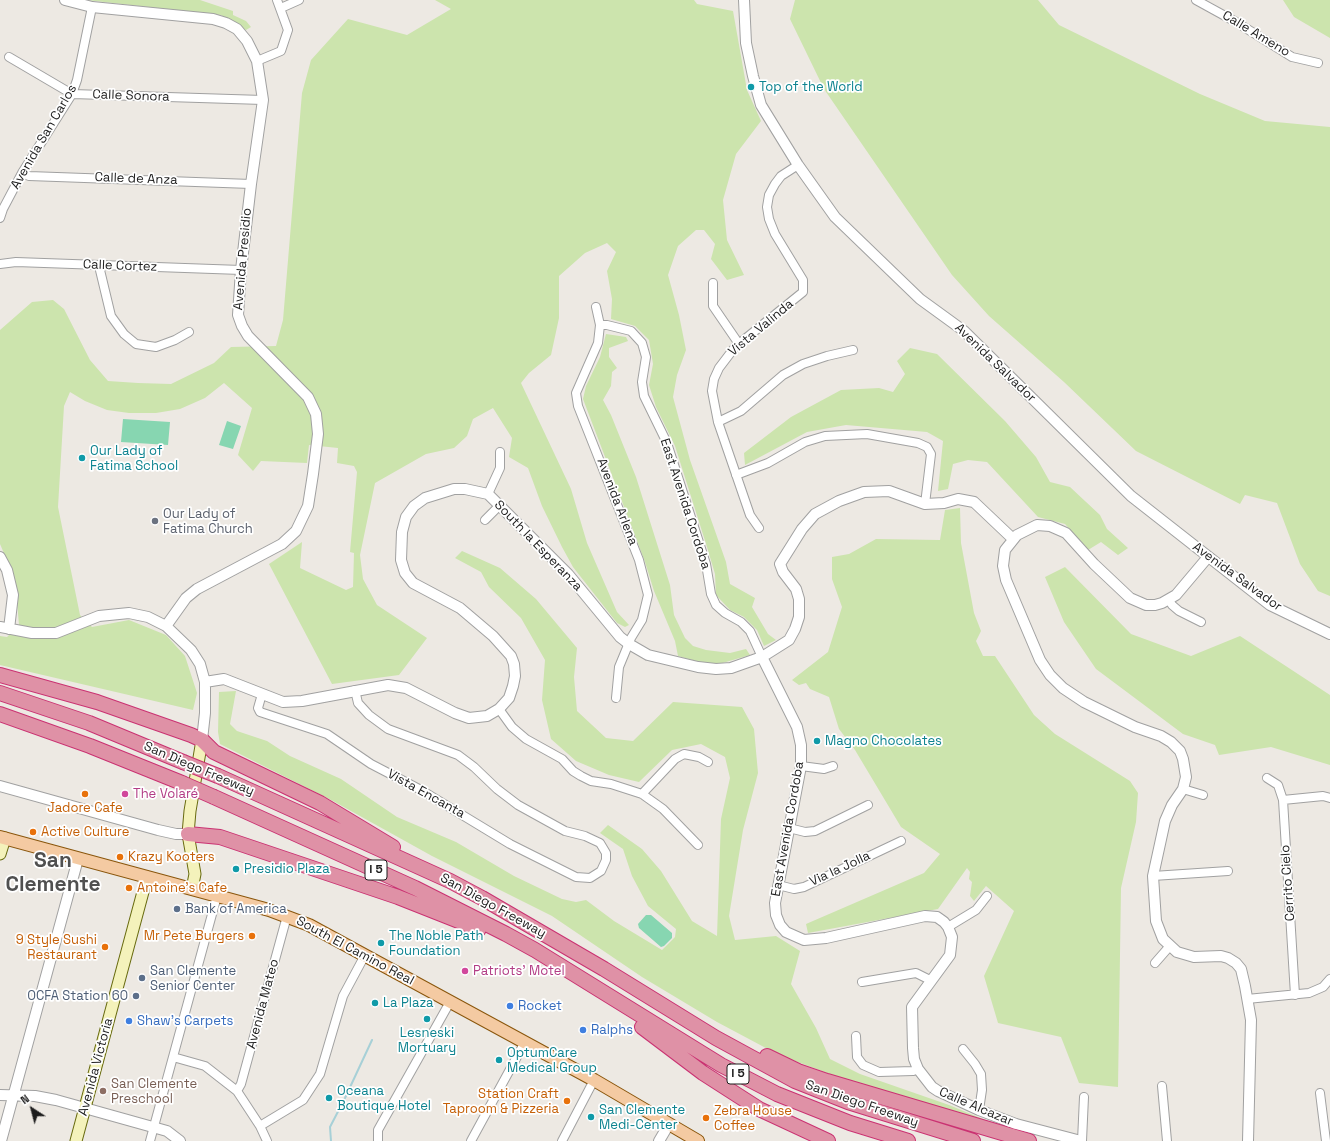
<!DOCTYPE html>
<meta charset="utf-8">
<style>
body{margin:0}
#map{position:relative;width:1330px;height:1141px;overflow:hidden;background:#ede9e3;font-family:"Space Grotesk",sans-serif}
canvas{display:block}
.north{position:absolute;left:12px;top:1089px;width:40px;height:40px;-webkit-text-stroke:3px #fff;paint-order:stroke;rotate:324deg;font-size:11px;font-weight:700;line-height:16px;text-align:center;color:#1d1d1d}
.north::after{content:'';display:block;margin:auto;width:14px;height:18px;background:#1d1d1d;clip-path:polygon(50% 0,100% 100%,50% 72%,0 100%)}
</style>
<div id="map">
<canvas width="1330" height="1141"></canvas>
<div class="north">N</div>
</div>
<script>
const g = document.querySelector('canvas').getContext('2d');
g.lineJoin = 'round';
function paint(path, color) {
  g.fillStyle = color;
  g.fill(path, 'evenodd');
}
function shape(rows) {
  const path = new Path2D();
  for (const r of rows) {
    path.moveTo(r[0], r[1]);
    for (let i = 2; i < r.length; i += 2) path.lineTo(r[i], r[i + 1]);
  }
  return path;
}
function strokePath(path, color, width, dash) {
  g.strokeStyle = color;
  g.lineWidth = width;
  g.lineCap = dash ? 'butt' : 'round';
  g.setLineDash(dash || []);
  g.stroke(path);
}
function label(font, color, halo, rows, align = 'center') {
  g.font = font + ' "Space Grotesk",sans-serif';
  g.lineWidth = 3.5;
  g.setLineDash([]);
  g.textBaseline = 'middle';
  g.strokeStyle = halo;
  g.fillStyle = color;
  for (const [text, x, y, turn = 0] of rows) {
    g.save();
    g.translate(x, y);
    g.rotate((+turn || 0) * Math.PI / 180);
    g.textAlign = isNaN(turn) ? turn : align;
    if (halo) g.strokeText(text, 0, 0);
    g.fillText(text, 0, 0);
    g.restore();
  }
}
paint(shape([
 [86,0,200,0,233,11,233,15,246,21,251,27,246,30,221,15],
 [435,0,694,0,697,4,733,11,747,90,761,121,736,154,723,200,727,240,744,275,727,280,711,259,715,244,704,230,696,230,678,246,668,275,679,315,686,350,677,375,673,397,690,460,726,562,730,584,755,598,752,607,768,634,776,640,764,646,757,630,744,617,730,610,716,595,715,574,707,547,675,446,656,407,649,385,653,364,649,340,635,326,611,319,612,299,607,271,616,252,607,243,585,253,559,276,559,318,551,355,529,373,521,383,571,489,587,543,617,612,629,625,625,627,617,623,573,567,562,547,542,506,528,468,509,457,512,438,493,408,473,419,467,436,454,448,426,454,375,483,360,555,363,579,377,605,427,638,399,675,332,684,269,564,302,542,300,568,346,590,353,587,354,553,350,552,357,472,354,466,337,463,338,448,309,445,307,463,261,461,253,471,238,455,252,408,224,383,205,398,180,409,156,413,129,413,107,410,85,401,70,392,64,406,58,507,80,615,92,627,129,620,166,635,185,656,197,693,193,710,0,665,0,636,7,637,19,625,15,579,0,544,0,330,32,302,53,300,64,309,90,360,108,381,138,383,171,384,214,363,231,347,276,346,283,320,302,93,311,60,348,19,407,35,451,9],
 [795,0,1038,0,1059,25,1200,94,1265,121,1330,127,1330,596,1318,591,1300,564,1277,503,1245,495,1240,504,1136,451,1064,382,989,316,952,275,824,89,790,19],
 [1283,0,1330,0,1330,38,1294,17],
 [606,334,626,337,628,341,609,348,609,357,617,368,612,372,611,386,603,400,611,415,636,477,670,585,674,615,685,638,693,646,706,650,730,653,746,649,750,655,719,664,699,662,678,656,675,641,654,591,645,562,583,399,586,386,600,357],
 [910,348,937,354,1005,421,1036,457,1050,482,1070,487,1100,515,1107,529,1128,548,1118,555,1101,542,1088,550,1065,524,1038,517,987,462,968,460,953,464,948,489,938,491,943,441,927,432,846,425,807,432,745,465,744,453,791,417,841,390,879,388,893,392,905,374,897,361],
 [960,508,961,543,974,613,981,631,976,641,983,656,995,656,1034,715,1055,734,1130,781,1138,793,1136,822,1121,888,1118,1087,1079,1083,1061,1037,998,1023,984,976,1014,911,986,886,974,901,970,896,972,882,969,879,970,872,967,868,938,909,808,933,806,924,924,873,940,854,901,827,855,750,839,729,829,697,810,689,806,683,799,685,792,680,828,652,842,607,832,579,832,557,849,554,876,539,940,540,945,510],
 [462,551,500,568,536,599,577,648,574,677,577,711,606,738,633,741,673,702,742,707,754,729,758,773,743,830,729,916,735,940,776,936,800,951,791,984,816,1028,830,1059,860,1074,949,1105,995,1124,854,1083,779,1055,717,1022,642,977,552,916,432,856,333,801,220,744,218,732,219,692,236,691,230,724,237,731,267,741,290,756,341,779,397,817,456,842,514,876,562,899,576,902,586,900,614,921,662,950,675,937,676,929,648,906,632,876,623,849,600,833,608,825,642,849,661,871,692,921,717,936,721,819,730,778,725,757,701,744,672,750,639,782,609,775,576,761,551,739,542,700,545,660,521,618,489,587,481,572,455,558],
 [1065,567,1131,634,1191,656,1240,636,1330,695,1330,765,1271,747,1219,755,1215,745,1183,734,1096,669,1064,622,1045,577]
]), '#cce4ad');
paint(shape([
 [123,419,170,422,168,445,121,442],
 [227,421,241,426,233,449,219,445],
 [646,915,651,915,672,933,672,938,664,946,661,947,639,928,638,924]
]), '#87d6b1');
strokePath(shape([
 [331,1141,330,1127,345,1098,372,1040]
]), '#a7d0d7', 2);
const minor = shape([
 [1196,0,1236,22,1292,57,1318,63],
 [281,8,299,0],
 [9,57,72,94,263,100],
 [257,61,281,51,288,30,277,0],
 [22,173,29,176,251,184],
 [0,218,3,209,22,173,72,94,77,80,92,7],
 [0,264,16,262,241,270],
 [99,266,111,316,124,334,136,344,156,347,175,340,189,332],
 [713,283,713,306,739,344],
 [596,307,600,325,598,343,576,393,578,406,639,560,648,595,642,620,631,638,619,667,616,698],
 [600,325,607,325,631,331,642,343,646,357,642,382,644,396,667,443,706,564,711,594,716,605,725,613,741,622,750,631,762,657],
 [718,422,741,411,783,375,803,364,827,356,853,350],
 [736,475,768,463,805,442,825,436,867,434,918,443,927,447,931,454,925,504],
 [488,494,500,468,500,452],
 [485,520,500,505],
 [759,528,750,515,718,422,712,391,714,379,719,368,735,347,803,292,803,280,775,234,769,219,767,207,769,195,775,184,781,176,798,165],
 [1169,600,1172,605,1179,611,1201,622],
 [262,694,258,708,260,712,327,734,371,764,421,790,510,844,576,877,590,878,601,871,606,860,606,853,600,843,585,836,565,831,518,805,497,789,474,767,458,755,388,729,369,715,358,703,355,690],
 [499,709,512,727,526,739,562,759,573,771,581,776,591,781,611,784,642,794,663,809,698,845],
 [801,766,824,769,833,766],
 [1267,778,1278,785,1283,800,1295,995],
 [1183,789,1203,795],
 [642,794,675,759,684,754,699,757,708,762],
 [1283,800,1323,796,1330,798],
 [789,828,805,832,815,831,868,805],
 [1153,876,1228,871],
 [778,885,794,889,804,887,901,841],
 [948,927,976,910,987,896],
 [1155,963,1169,947],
 [862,982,916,973,930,980],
 [1247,999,1309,993,1323,987,1330,979],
 [856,1036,857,1057,863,1065,879,1072,913,1071,918,1069],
 [963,1049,975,1064,981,1074,982,1090,979,1110],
 [173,1057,205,1066,237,1091,260,1126,267,1141],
 [1162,1086,1167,1141],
 [237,1091,241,1084,287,916],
 [1320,1093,1326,1141],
 [260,1126,303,1100,320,1074,343,996,365,955],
 [150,1141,217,896],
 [378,1141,378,1130,450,1002],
 [471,1141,525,1042],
 [562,1141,594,1080],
 [1082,1141,1084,1097]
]);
const tertiary = shape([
 [65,0,92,7,213,19,226,23,237,29,247,41,257,61,263,100,251,184,241,270,238,315,242,326,248,336,308,397,316,414,318,434,313,474,308,506,296,531,282,544,197,589,186,598,166,626],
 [744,0,746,43,753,76,761,105,798,165,835,217,920,299,964,331,1131,496,1270,605,1330,634],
 [0,557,7,570,13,595,9,629],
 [1208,557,1176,595,1162,603,1155,605,1146,605,1130,598,1094,564,1066,533,1050,526,1037,525,1017,535,1005,550,1003,566,1006,580,1040,660,1050,675,1063,688,1084,702,1135,727,1161,736,1171,742,1180,751,1183,759,1186,777,1183,789,1172,805,1165,821,1153,876,1156,921,1163,939,1177,952,1194,957,1221,956,1228,958,1236,963,1241,969,1245,986,1251,1020,1248,1141],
 [0,627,32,633,56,633,99,616,129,613,148,617,166,626,191,650,200,664,205,682,205,713,202,740],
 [762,657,797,727,801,745,801,766,775,903,776,915,780,925,786,932,804,940,826,938,925,916,937,917,944,922,948,927,952,937,950,955,912,1007,913,1048,914,1059,918,1069,932,1087,938,1091,979,1110,1016,1124,1081,1141],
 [205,682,224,679,283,702,302,701,388,685,406,688,455,713,469,718,487,716,499,709,509,698,513,686,515,676,514,664,511,656,493,636,460,608,413,583,405,573,401,560,402,532,406,517,414,506,425,498,454,489,465,489,488,494,568,574,620,637,629,644,648,655,698,667,716,669,731,668,762,657,789,640,795,629,799,617,799,599,796,589,783,572,780,564,802,529,815,514,839,501,864,492,889,491,925,504,944,503,958,499,974,502,1013,539],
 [0,786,158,830,176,834,188,834],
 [0,1095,35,1096,56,1100,167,1131,180,1141],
 [1,1141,78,859],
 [659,1141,669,1124]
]);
const secondary = shape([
 [0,854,5,838],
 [192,889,195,874,188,834,190,811,202,740],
 [76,1141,147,877]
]);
const primary = shape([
 [0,837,269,910,309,925,594,1080,698,1141]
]);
const motorway = shape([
 [0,675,97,702,191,735,202,740,214,752,320,803,393,847],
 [0,693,89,723,183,762],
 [0,714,90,746,182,783],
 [218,776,450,881,482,898,604,969,716,1038,795,1081,848,1102,973,1141],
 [214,797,415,888,506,934,535,950,721,1065,777,1094,850,1123,908,1141],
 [188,834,220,837,398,897,479,929],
 [642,1027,703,1073,759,1109,828,1141],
 [767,1056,798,1071,827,1081,1029,1141]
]);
strokePath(minor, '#a1a1a1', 10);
strokePath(tertiary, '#a1a1a1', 12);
strokePath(secondary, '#676a0e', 13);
strokePath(primary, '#8a560c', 14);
strokePath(motorway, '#ca3272', 16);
strokePath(minor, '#fff', 8);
strokePath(tertiary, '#fff', 10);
strokePath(secondary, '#f4f2bb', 11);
strokePath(primary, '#f4caa2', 12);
strokePath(motorway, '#df91a6', 14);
const motorwayBridge = shape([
 [183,762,218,776],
 [182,783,214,797]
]);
strokePath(motorwayBridge, '#ca3272', 16, []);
strokePath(motorwayBridge, '#df91a6', 14);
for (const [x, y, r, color] of [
 [751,87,4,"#0f9aa8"],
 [82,458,4,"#0f9aa8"],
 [155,521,4,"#6b7280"],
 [817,741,4,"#0f9aa8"],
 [85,794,4,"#e8710a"],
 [125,794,4,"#d1479c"],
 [33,832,4,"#e8710a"],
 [120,857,4,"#e8710a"],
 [236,869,4,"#0f9aa8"],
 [129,888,4,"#e8710a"],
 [177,909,4,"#5c6f8a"],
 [252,936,4,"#e8710a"],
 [381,943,4,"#0f9aa8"],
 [105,947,4,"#e8710a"],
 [465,971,4,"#d1479c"],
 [142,978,4,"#5c6f8a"],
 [136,996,4,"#5c6f8a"],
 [375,1003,4,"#0f9aa8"],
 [510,1006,4,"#3f7fe0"],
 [427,1019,4,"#0f9aa8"],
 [129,1021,4,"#3f7fe0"],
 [583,1030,4,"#3f7fe0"],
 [499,1060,4,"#0f9aa8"],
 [103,1091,4,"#8d6e63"],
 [329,1098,4,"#0f9aa8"],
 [567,1101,4,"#e8710a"],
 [591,1117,4,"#0f9aa8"],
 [706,1118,4,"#e8710a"]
]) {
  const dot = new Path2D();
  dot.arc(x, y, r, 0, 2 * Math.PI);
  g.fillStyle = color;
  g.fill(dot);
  strokePath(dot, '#fff', 1.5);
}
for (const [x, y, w] of [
 [376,870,22],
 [738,1074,22]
]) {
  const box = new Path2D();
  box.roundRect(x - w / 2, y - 10, w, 20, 3);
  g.fillStyle = '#fff';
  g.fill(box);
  strokePath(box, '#1d1d1d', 1);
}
label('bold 12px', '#1d1d1d', null, [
 ["I 5",376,870],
 ["I 5",738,1074]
]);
label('13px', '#1d1d1d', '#fff', [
 ["Calle Ameno",1256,34,31],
 ["Calle Sonora",131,96,2],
 ["Avenida San Carlos",44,137,-60],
 ["Calle de Anza",136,179,2],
 ["Avenida Presidio",243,259,-85],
 ["Calle Cortez",120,266,2],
 ["Vista Valinda",761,328,-40],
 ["Avenida Salvador",995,363,44],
 ["Avenida Arlena",617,502,69],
 ["East Avenida Cordoba",685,504,72],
 ["South la Esperanza",538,546,46],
 ["Avenida Salvador",1237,577,36],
 ["San Diego Freeway",199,769,23],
 ["Vista Encanta",426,794,29],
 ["East Avenida Cordoba",788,829,-80],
 ["Via la Jolla",840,869,-25],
 ["Cerrito Cielo",1288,883,-94],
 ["San Diego Freeway",493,906,29],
 ["South El Camino Real",355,951,28],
 ["Avenida Mateo",263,1004,-75],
 ["Avenida Victoria",96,1067,-75],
 ["San Diego Freeway",862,1104,19],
 ["Calle Alcazar",976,1107,23]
]);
label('13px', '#0d838f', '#fff', [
 ["Top of the World",759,87],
 ["Our Lady of",90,451],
 ["Fatima School",90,466],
 ["Magno Chocolates",825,741],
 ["Presidio Plaza",244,869],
 ["The Noble Path",389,936],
 ["Foundation",389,951],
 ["La Plaza",383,1003],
 ["Lesneski",427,1033,"center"],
 ["Mortuary",427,1048,"center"],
 ["OptumCare",507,1053],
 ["Medical Group",507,1068],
 ["Oceana",337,1091],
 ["Boutique Hotel",337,1106],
 ["San Clemente",599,1110],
 ["Medi-Center",599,1125]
], 'left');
label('13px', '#5b616d', '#fff', [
 ["Our Lady of",163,514],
 ["Fatima Church",163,529]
], 'left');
label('13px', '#b23c85', '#fff', [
 ["The Volaré",133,794],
 ["Patriots' Motel",473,971]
], 'left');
label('13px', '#c56008', '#fff', [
 ["Jadore Cafe",85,808,"center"],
 ["Active Culture",41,832],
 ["Krazy Kooters",128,857],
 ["Antoine's Cafe",137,888],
 ["Mr Pete Burgers",244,936,"right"],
 ["9 Style Sushi",97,940,"right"],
 ["Restaurant",97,955,"right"],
 ["Station Craft",559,1094,"right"],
 ["Taproom & Pizzeria",559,1109,"right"],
 ["Zebra House",714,1111],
 ["Coffee",714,1126]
], 'left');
label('13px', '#4e5e75', '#fff', [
 ["Bank of America",185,909],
 ["San Clemente",150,971],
 ["Senior Center",150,986],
 ["OCFA Station 60",128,996,"right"]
], 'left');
label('13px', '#366cbe', '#fff', [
 ["Rocket",518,1006],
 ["Shaw's Carpets",137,1021],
 ["Ralphs",591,1030]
], 'left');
label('13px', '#785e54', '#fff', [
 ["San Clemente",111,1084],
 ["Preschool",111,1099]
], 'left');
label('bold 21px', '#505050', '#fff', [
 ["San",53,861],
 ["Clemente",53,885]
]);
</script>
